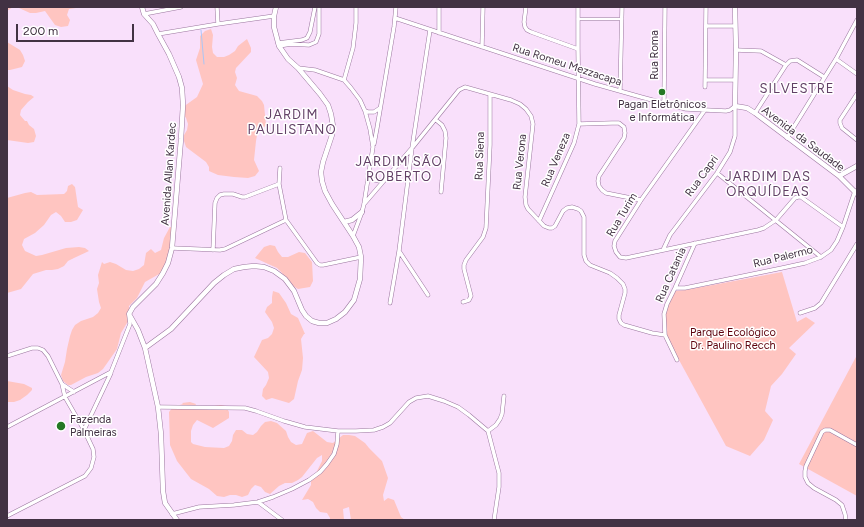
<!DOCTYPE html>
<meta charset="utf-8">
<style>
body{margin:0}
#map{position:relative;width:864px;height:527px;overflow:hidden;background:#f9e0fb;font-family:Figtree,sans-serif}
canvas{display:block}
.frame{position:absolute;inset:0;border:8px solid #423243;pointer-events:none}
.scale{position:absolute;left:16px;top:24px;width:118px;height:18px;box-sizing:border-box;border:2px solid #423243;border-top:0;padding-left:5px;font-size:12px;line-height:14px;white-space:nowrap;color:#423243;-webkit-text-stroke:3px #fff;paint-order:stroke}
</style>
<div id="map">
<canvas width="864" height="527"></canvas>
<div class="frame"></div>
<div class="scale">200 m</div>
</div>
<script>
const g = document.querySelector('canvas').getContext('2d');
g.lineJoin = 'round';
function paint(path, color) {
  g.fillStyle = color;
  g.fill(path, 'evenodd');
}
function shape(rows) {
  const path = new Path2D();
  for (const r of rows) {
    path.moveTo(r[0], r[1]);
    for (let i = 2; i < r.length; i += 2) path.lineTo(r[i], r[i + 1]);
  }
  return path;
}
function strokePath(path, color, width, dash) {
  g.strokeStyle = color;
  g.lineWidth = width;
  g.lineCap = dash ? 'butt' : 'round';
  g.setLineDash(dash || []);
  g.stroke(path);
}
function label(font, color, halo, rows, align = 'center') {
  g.font = font + ' Figtree,sans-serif';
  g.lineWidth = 3;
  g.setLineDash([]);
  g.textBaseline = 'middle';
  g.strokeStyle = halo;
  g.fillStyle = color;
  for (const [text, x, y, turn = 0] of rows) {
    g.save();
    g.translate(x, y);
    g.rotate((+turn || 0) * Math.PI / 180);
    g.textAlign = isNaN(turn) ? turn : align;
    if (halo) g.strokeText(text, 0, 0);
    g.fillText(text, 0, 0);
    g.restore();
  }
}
paint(shape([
 [7,7,89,7,81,8,76,8,69,9,67,15,70,20,68,26,61,27,55,25,45,11,36,13,30,13,19,8,13,7,7,11],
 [211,29,213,35,212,47,213,53,217,57,224,57,229,55,235,51,238,46,247,39,251,48,251,52,236,68,235,72,237,78,235,85,239,91,257,96,262,101,264,105,266,125,257,135,256,141,254,160,259,171,255,176,248,178,234,177,218,175,209,171,209,167,206,162,186,147,184,141,184,135,187,130,188,124,186,118,182,113,183,107,197,97,203,84,196,60,200,48,200,36,205,31],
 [7,42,20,50,23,55,25,61,22,67,10,70,7,70],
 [7,86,13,90,25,94,31,95,34,97,28,102,21,110,20,115,25,121,27,121,29,125,34,129,36,136,34,142,28,143,7,140],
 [72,184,75,187,78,207,83,210,77,220,71,222,65,222,61,216,56,212,51,215,44,225,35,233,24,239,22,245,25,251,36,256,42,255,66,248,79,247,85,248,89,251,74,258,68,261,64,266,58,269,52,270,46,270,33,274,21,289,7,293,7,198,25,193,31,192,37,195,64,194,67,191,68,186],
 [170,227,171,227,171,254,161,273,145,282,137,298,129,306,130,318,121,333,117,349,103,369,98,373,86,377,71,385,68,385,63,381,61,375,65,362,67,349,70,336,72,330,75,325,81,321,93,317,98,313,101,308,99,302,97,289,99,283,98,275,102,262,104,264,110,262,116,264,126,270,133,271,139,269,144,265,146,253,151,249,155,253,161,250,164,238],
 [270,245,275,246,278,252,282,257,288,257,299,252,305,253,312,262,313,281,310,287,298,289,293,286,281,272,277,268,255,258,264,247],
 [782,272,797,322,806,317,815,323,789,348,796,354,782,374,771,386,765,411,773,420,764,440,750,456,726,446,667,338,664,320,667,306,675,291,686,290],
 [273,291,279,293,286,303,291,314,298,318,305,334,304,334,301,339,303,358,302,370,298,381,294,399,289,403,272,398,266,400,262,396,263,389,266,385,269,378,268,372,254,357,262,340,268,338,272,334,274,328,272,322,265,312,267,307,272,303,272,297],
 [857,355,857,496,799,464],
 [7,381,24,384,32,388,32,390,27,395,20,400,14,402,7,402],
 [190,402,196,404,195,406,210,410,214,406,220,405,226,406,229,412,229,418,213,428,197,420,193,425,191,431,191,442,193,444,205,447,224,448,229,446,232,441,233,435,236,430,242,430,247,434,253,435,257,432,261,426,265,422,271,421,277,423,286,431,288,437,291,442,296,445,302,444,307,433,313,431,327,442,333,443,343,435,349,435,355,436,365,443,369,448,382,461,388,478,383,495,384,501,388,498,394,500,401,517,405,520,351,520,349,507,343,509,344,520,330,520,330,518,327,513,320,512,316,508,313,502,308,499,302,500,311,485,311,481,314,477,322,461,322,455,317,458,302,477,298,480,292,483,285,483,279,486,270,494,265,492,261,487,255,485,251,489,248,495,242,497,236,495,230,495,224,497,217,496,209,489,191,479,177,461,170,445,169,412,173,407,183,404,182,403]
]), '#ffc5c1');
strokePath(shape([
 [201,30,204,64]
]), '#abc5f6', 1);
const pedestrian = shape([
 [578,19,622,19]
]);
const minor = shape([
 [217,7,218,24],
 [526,7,524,22,525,27,527,30,531,32,578,49],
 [144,14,181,7],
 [395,18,595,84,641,97,686,109,726,111,730,110,735,106],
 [706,26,735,26],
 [439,33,439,7],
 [158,34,218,24,274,16],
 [278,43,302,40,307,38,310,32,315,7],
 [279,46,291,44,309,45,316,42,319,34,319,7],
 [482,47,483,7],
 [736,50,761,51,786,65],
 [836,59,857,74],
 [298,68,315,70,344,80,351,88,360,100,365,111,370,129,373,147,364,204,362,212,353,236],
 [344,80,353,48,356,23,356,7],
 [705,80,735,80],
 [705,87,706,7],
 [620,91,622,7],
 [857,94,840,120,840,123,842,128,857,140],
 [664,103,665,7],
 [705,110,641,200,615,241,614,246,616,252,620,257,626,258,758,230,764,228,776,220,795,198,798,197,801,197,843,227],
 [366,111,368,112,374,112,380,108],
 [755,113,786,65,790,61,797,60,824,77],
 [436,120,442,125,445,131,446,138,441,192],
 [579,124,612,123,619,123,624,127,625,133,624,138,599,176,598,181,599,186,602,190,606,193,641,200],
 [787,138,836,59,857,20],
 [374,144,377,128,394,27,396,7],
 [280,168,279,184,286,220,317,263,320,265,323,265,361,257],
 [717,173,821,257],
 [368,174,374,180,384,181],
 [364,204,412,148,459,90,465,87,511,100,520,104,526,109,531,116,533,124,525,197,526,205,528,209,544,226,549,228,552,228,555,226,563,211,567,208,572,207,578,209,581,211,584,217,584,255,586,261,590,265,610,273,617,278,623,284,625,289,625,293,619,315,619,319,621,323,624,325,652,333,665,335],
 [539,221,574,143,579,124,578,49,578,7],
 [172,248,220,250,225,249,286,220],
 [213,250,215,203,217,198,220,195,224,194,233,194,242,197,245,197,279,184],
 [663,250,670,235,717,173,730,152,735,136,735,106],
 [399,251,428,295],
 [675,288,685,288,782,268,805,263,821,257,831,250,837,241,843,227,855,191],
 [463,302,469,300,471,296,464,269,464,265,466,260,483,237,486,228,490,145,490,95],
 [390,303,399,251,412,148,430,30],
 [800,313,815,308,821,303,857,244],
 [7,356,32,348,38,348,43,350,48,356,62,384,65,397,84,430,93,449,94,457,91,468,85,476,7,516],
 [677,360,665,335,664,314,667,304,675,288,695,243],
 [62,384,74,392],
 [158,407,245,408,256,411,284,421,305,427,338,431,356,431,374,430,383,427,390,423,409,402,416,398,428,396,444,401,458,407,469,415,488,431,499,473,499,487,494,520],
 [7,427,111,372,130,324,129,316],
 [84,430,111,373],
 [488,431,496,425,500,419,502,414,504,396],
 [258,502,282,520],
 [172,514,199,507,234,505,258,502,273,497,292,489,309,480,320,472,327,464,334,454,337,444,338,431],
 [846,520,845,514,842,505,836,500,814,488,808,483,805,477,805,471,806,466,822,432,825,430,830,430,857,445]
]);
const tertiary = shape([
 [142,7,144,14,153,24,158,34,169,54,179,77,182,88,183,105,181,139,172,248,168,263,163,273,156,284,133,307,129,314,138,330,145,348,158,407,161,434,163,491,165,503,177,520],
 [735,7,736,50,735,106,747,108,755,113,839,176,857,194],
 [839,176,857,166],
 [344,222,352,220,362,212],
 [145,348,171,329,214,283,224,275,234,269,244,267,254,266,264,267,274,271,285,279,294,291,302,310,306,316,312,321,319,323,327,323,336,319,345,312,354,300,360,279,361,257,359,247,353,236,332,204,325,191,322,181,321,172,323,162,332,135,333,126,331,114,328,105,320,94,298,68,288,59,279,46,274,27,274,16,276,7]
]);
strokePath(pedestrian, '#9b769f', 3.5);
strokePath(minor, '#9b769f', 4.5);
strokePath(tertiary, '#9b769f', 5.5);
strokePath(pedestrian, '#fff', 2.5);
strokePath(minor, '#fff', 3.5);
strokePath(tertiary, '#fff', 4.5);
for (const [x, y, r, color] of [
 [662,92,4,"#247824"],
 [61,426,5,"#247824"]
]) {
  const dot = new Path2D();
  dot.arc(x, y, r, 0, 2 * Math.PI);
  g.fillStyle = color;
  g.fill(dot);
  strokePath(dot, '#fff', 1.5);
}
label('11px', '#423243', '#fff', [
 ["Rua Roma",655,55,-90],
 ["Rua Romeu Mezzacapa",567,65,18],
 ["Avenida da Saudade",803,139,37],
 ["Rua Siena",480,156,-88],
 ["Rua Veneza",556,160,-67],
 ["Rua Verona",520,162,-84],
 ["Avenida Allan Kardec",169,174,-86],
 ["Rua Capri",702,176,-54],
 ["Rua Turim",622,215,-59],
 ["Rua Palermo",783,257,-14],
 ["Rua Catania",671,275,-66]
]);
label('11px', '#423243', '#fff', [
 ["Pagan Eletrônicos",662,105],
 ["e Informática",662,118],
 ["Fazenda",70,420,"left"],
 ["Palmeiras",70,433,"left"]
]);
label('11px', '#5d000c', '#fff', [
 ["Parque Ecológico",733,333],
 ["Dr. Paulino Recch",733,346]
]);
g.letterSpacing = '1px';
label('13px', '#624066', '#fff', [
 ["SILVESTRE",797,89],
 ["JARDIM",292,115],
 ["PAULISTANO",292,130],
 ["JARDIM SÃO",399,162],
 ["ROBERTO",399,177],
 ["JARDIM DAS",768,177],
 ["ORQUÍDEAS",768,192]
]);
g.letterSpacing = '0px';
</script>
